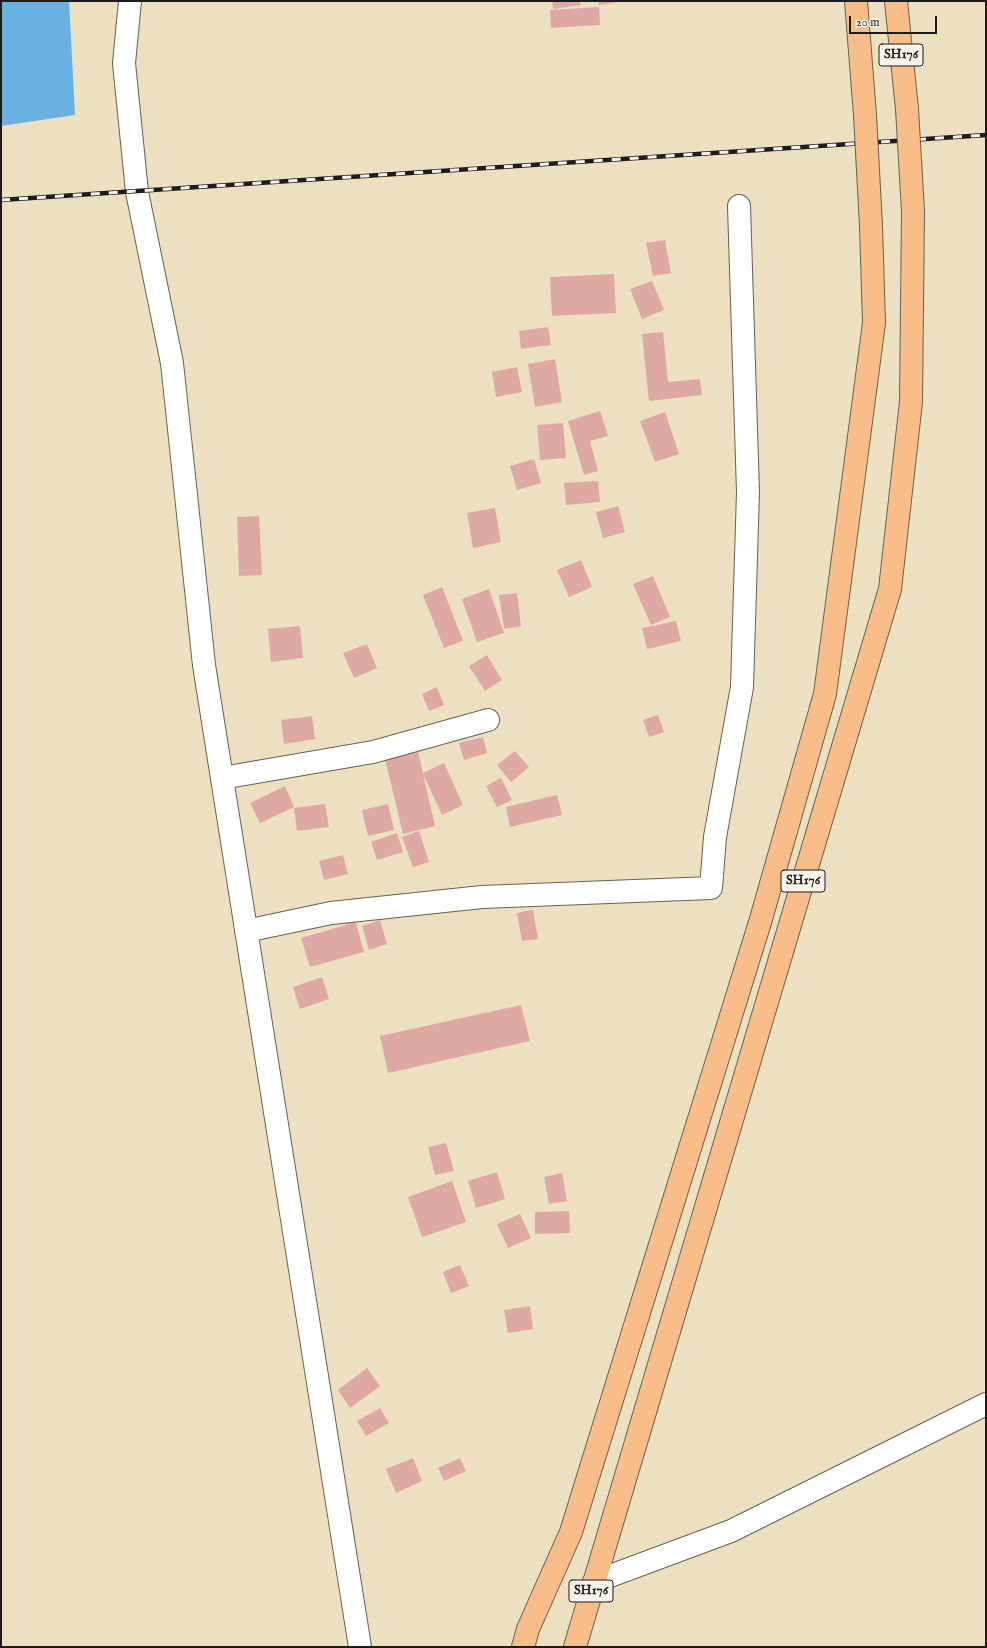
<!DOCTYPE html>
<style>
body{margin:0}
#map{position:relative;width:987px;height:1648px;overflow:hidden;background:#ede0c0;font-family:"IM FELL English",serif}
canvas{display:block}
.frame{position:absolute;inset:0;border:2px solid #1c1c1c;pointer-events:none}
.scale{position:absolute;left:849px;top:16px;width:88px;height:18px;box-sizing:border-box;border:2px solid #1c1c1c;border-top:0;padding-left:5px;font-size:12px;line-height:14px;white-space:nowrap;color:#1c1c1c;-webkit-text-stroke:3px #f7f3e8;paint-order:stroke}
</style>
<div id="map">
<canvas width="987" height="1648"></canvas>
<div class="frame"></div>
<div class="scale">20 m</div>
</div>
<script>
const g = document.querySelector('canvas').getContext('2d');
g.lineJoin = 'round';
function paint(path, color) {
  g.fillStyle = color;
  g.fill(path, 'evenodd');
}
function shape(rows) {
  const path = new Path2D();
  for (const r of rows) {
    path.moveTo(r[0], r[1]);
    for (let i = 2; i < r.length; i += 2) path.lineTo(r[i], r[i + 1]);
  }
  return path;
}
function strokePath(path, color, width, dash) {
  g.strokeStyle = color;
  g.lineWidth = width;
  g.lineCap = dash ? 'butt' : 'round';
  g.setLineDash(dash || []);
  g.stroke(path);
}
function label(font, color, halo, rows, align = 'center') {
  g.font = font + ' "IM FELL English",serif';
  g.lineWidth = 4;
  g.setLineDash([]);
  g.textBaseline = 'middle';
  g.strokeStyle = halo;
  g.fillStyle = color;
  for (const [text, x, y, turn = 0] of rows) {
    g.save();
    g.translate(x, y);
    g.rotate((+turn || 0) * Math.PI / 180);
    g.textAlign = isNaN(turn) ? turn : align;
    if (halo) g.strokeText(text, 0, 0);
    g.fillText(text, 0, 0);
    g.restore();
  }
}
paint(shape([
 [1,1,69,1,75,115,1,126]
]), '#68b1e0');
paint(shape([
 [552,1,580,1,581,5,553,9],
 [598,1,618,1,618,2,599,5],
 [599,7,600,25,551,28,550,10],
 [665,240,671,273,653,276,646,243],
 [614,274,616,313,552,316,550,277],
 [652,281,664,310,642,319,630,289],
 [548,327,551,345,521,349,519,331],
 [663,332,668,382,700,379,702,395,649,401,642,334],
 [555,359,562,402,535,407,528,364],
 [517,367,522,392,496,397,492,372],
 [600,411,608,436,590,441,598,471,584,475,568,421],
 [665,412,679,454,655,462,640,421],
 [563,423,566,458,540,460,537,425],
 [534,459,541,483,517,490,510,466],
 [598,481,600,502,566,505,564,483],
 [618,506,625,532,603,538,596,512],
 [495,508,501,542,473,548,467,513],
 [259,516,262,575,239,576,237,517],
 [581,560,592,587,569,597,557,570],
 [653,576,670,617,651,625,633,584],
 [442,587,463,641,444,648,423,595],
 [489,589,504,633,477,642,462,599],
 [517,593,521,626,504,629,499,595],
 [676,621,681,641,647,649,642,628],
 [300,626,303,658,271,662,268,629],
 [367,644,377,668,354,678,343,653],
 [487,655,502,680,485,691,469,666],
 [437,687,444,705,429,711,422,694],
 [658,715,664,732,649,737,643,720],
 [312,716,315,739,284,744,281,720],
 [483,737,487,753,464,760,459,743],
 [515,751,529,767,511,782,497,765],
 [418,752,423,773,444,763,463,805,442,815,423,774,435,826,403,834,385,759],
 [501,778,512,800,497,807,486,786],
 [285,786,294,807,260,823,250,803],
 [557,795,562,815,510,827,506,807],
 [325,804,329,827,297,831,294,808],
 [388,804,394,830,368,836,362,810],
 [419,831,429,862,413,867,402,837],
 [397,833,403,852,377,860,371,842],
 [343,855,348,874,324,880,319,861],
 [533,910,538,939,522,941,517,913],
 [355,920,364,952,310,967,301,938,346,925,345,923],
 [380,920,387,944,369,950,362,926],
 [322,977,329,999,300,1009,293,987],
 [521,1005,530,1041,388,1073,380,1036],
 [446,1143,454,1171,435,1175,428,1147],
 [497,1172,505,1199,476,1208,468,1181],
 [562,1173,567,1201,549,1204,544,1177],
 [452,1181,466,1222,422,1237,408,1197],
 [569,1211,570,1233,535,1234,535,1212],
 [520,1214,531,1238,508,1248,497,1224],
 [460,1265,469,1286,451,1293,443,1272],
 [530,1306,533,1329,508,1333,504,1310],
 [367,1368,380,1386,350,1408,338,1390],
 [380,1408,389,1423,366,1436,357,1421],
 [413,1458,422,1481,396,1493,386,1469],
 [460,1458,466,1471,444,1481,438,1468]
]), '#dea8a4');
const minor = shape([
 [130,1,124,63,137,192,172,363,204,665,360,1647],
 [222,778,373,752,488,720],
 [246,931,331,913,482,897,711,888,715,837,742,687,748,492,739,206],
 [594,1582,731,1531,986,1404]
]);
const primary = shape([
 [856,1,865,115],
 [896,1,907,109],
 [523,1647,528,1629,571,1532,761,919,825,694,874,323,871,226],
 [575,1647,890,589,911,402,913,211]
]);
strokePath(minor, '#656155', 24);
strokePath(primary, '#656155', 24);
strokePath(minor, '#fff', 22);
strokePath(primary, '#f8bd89', 22);
const rail = shape([
 [1,200,986,135]
]);
strokePath(rail, '#1c1c1c', 4.5);
strokePath(rail, '#f7f3e8', 3, [9]);
const primaryBridge = shape([
 [907,109,913,211],
 [865,115,871,226]
]);
strokePath(primaryBridge, '#656155', 24, []);
strokePath(primaryBridge, '#f8bd89', 22);
for (const [x, y, w] of [
 [901,55,44],
 [803,881,44],
 [591,1591,44]
]) {
  const box = new Path2D();
  box.roundRect(x - w / 2, y - 11, w, 22, 3);
  g.fillStyle = '#f7f3e8';
  g.fill(box);
  strokePath(box, '#1c1c1c', 1);
}
label('bold 13px', '#1c1c1c', null, [
 ["SH176",901,55],
 ["SH176",803,881],
 ["SH176",591,1591]
]);
</script>
